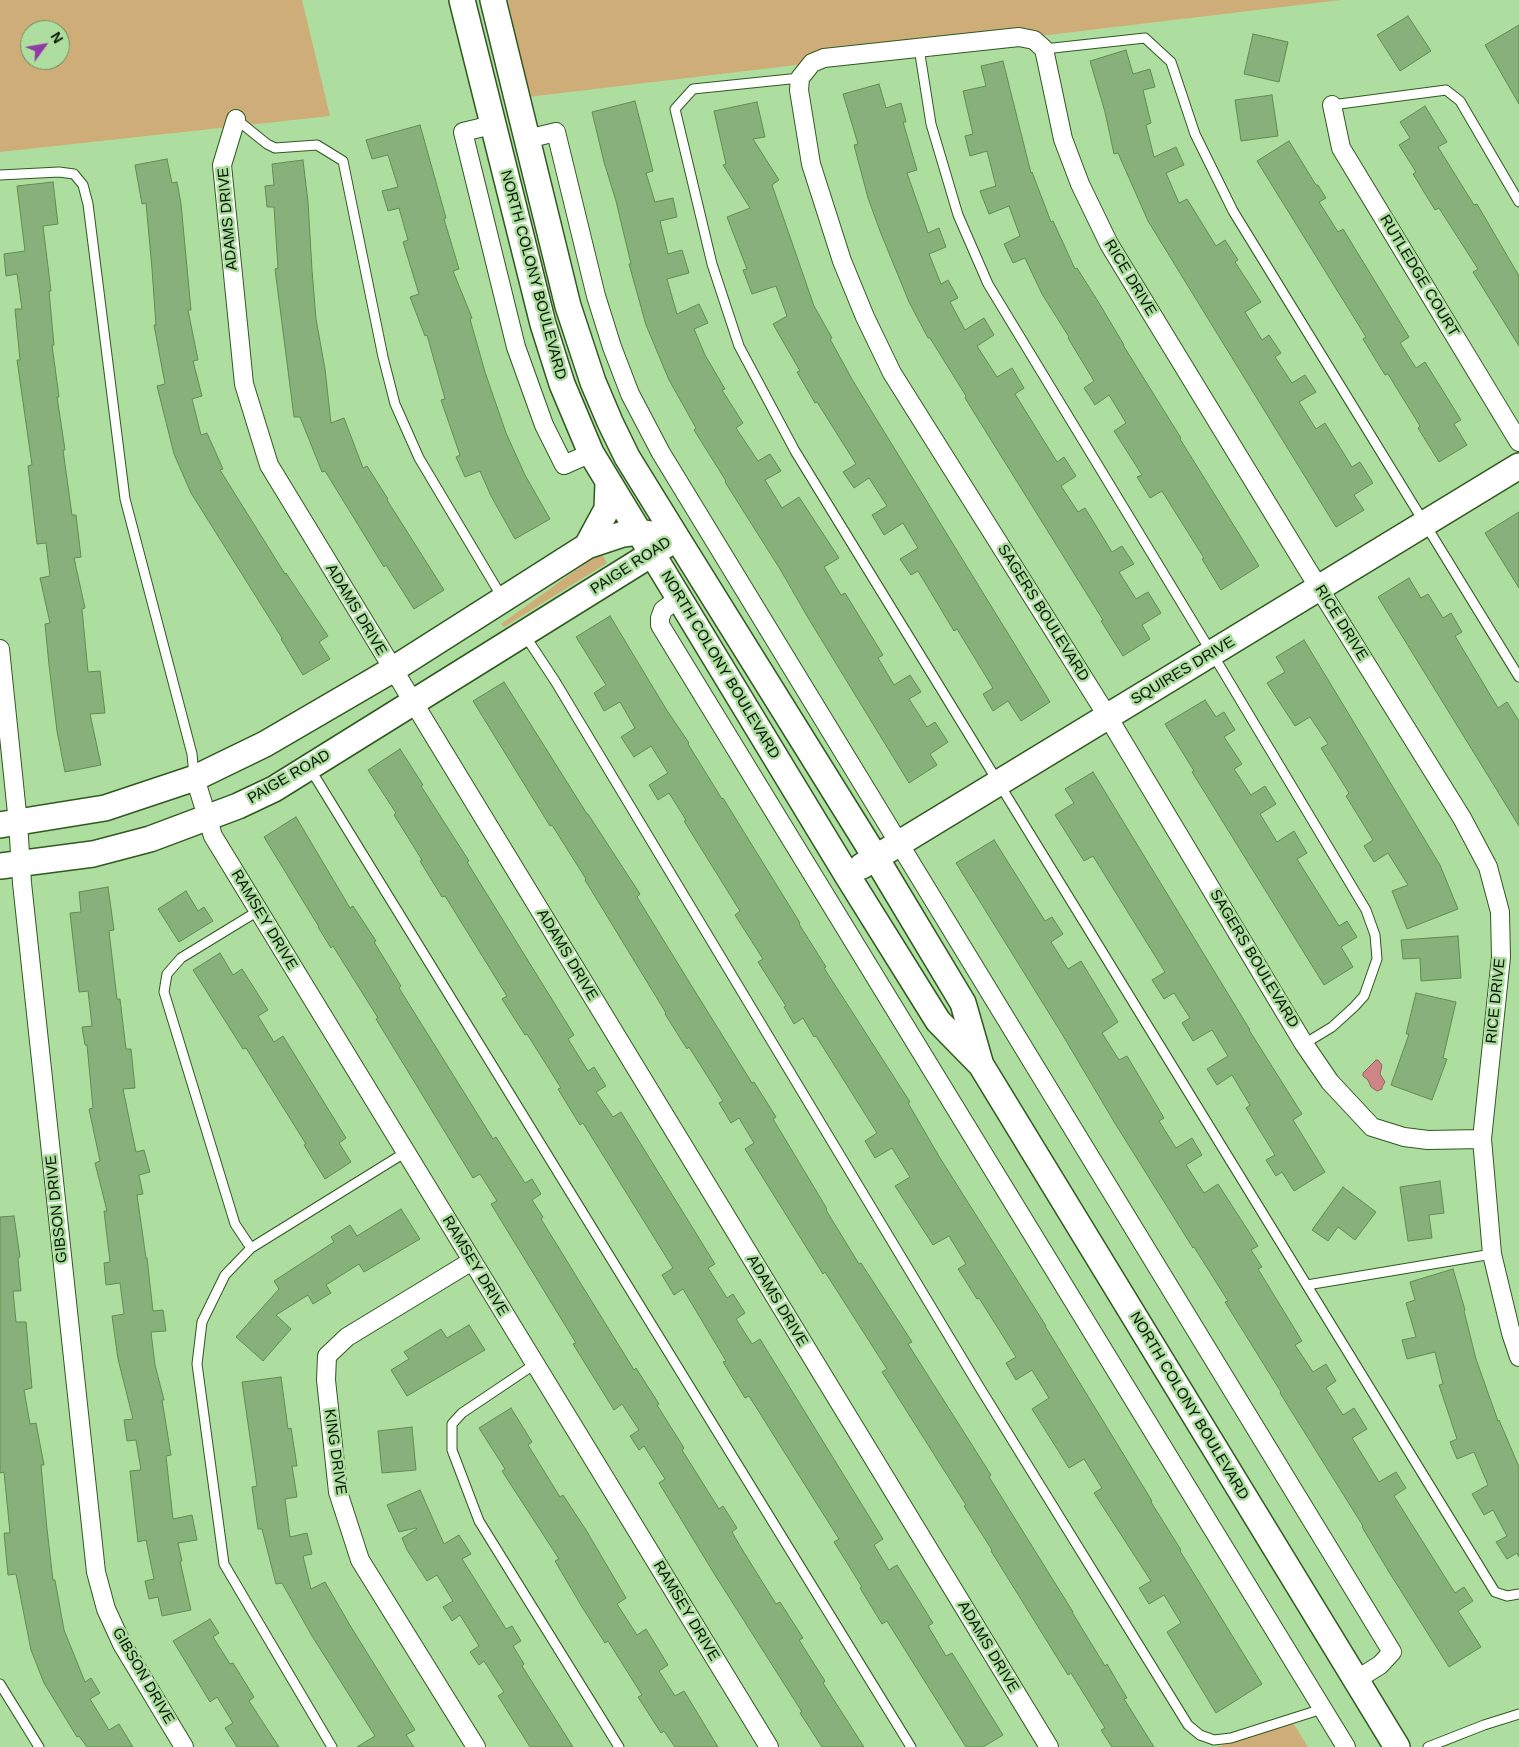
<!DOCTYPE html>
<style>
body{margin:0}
#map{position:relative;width:1519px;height:1747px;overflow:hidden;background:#aede9f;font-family:Helvetica,sans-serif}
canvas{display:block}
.north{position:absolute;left:20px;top:20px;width:50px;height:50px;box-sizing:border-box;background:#aede9f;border:1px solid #6a8d60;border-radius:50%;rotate:58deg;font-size:14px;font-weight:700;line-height:20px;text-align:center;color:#041401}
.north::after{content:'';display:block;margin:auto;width:18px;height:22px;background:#913ba8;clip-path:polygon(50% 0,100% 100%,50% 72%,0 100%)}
</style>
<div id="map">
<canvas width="1519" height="1747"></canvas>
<div class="north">N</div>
</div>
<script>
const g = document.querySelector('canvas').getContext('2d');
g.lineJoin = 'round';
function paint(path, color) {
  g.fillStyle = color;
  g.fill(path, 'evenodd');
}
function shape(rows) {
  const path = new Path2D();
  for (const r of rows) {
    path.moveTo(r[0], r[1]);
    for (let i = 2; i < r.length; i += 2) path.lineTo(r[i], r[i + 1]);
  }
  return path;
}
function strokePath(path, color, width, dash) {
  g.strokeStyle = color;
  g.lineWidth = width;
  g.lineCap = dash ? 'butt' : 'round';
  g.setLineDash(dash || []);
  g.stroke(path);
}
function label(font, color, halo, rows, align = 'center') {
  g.font = font + ' Helvetica,sans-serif';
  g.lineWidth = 5;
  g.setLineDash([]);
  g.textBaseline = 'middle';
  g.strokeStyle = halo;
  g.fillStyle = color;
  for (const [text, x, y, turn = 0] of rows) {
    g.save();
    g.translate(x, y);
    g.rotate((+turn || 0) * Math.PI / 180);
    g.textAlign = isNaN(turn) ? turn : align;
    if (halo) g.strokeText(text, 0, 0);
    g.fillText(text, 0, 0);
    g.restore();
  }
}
paint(shape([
 [0,0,302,0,330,116,0,152],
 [30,30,60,30,60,60,30,60],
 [508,0,1341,0,528,97],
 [601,552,607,563,504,627,501,624],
 [1293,1723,1308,1747,1217,1747]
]), '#cfad78');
const water = shape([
 [1376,1060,1378,1060,1382,1065,1380,1074,1385,1082,1382,1087,1382,1089,1377,1091,1371,1087,1368,1080,1363,1076,1363,1073,1376,1060]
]);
paint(water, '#cd8586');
strokePath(water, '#91635e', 1);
const building = shape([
 [1408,16,1431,51,1400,71,1377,35,1408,16],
 [1519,25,1519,104,1485,45,1519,25],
 [1253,34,1288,42,1279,82,1244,74,1253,34],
 [1126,50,1133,74,1150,69,1155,87,1143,90,1151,123,1146,125,1154,157,1176,147,1184,165,1166,173,1179,203,1187,199,1216,246,1225,240,1238,260,1235,262,1261,302,1245,312,1262,340,1269,335,1281,353,1275,357,1292,383,1305,375,1316,392,1299,402,1316,429,1325,423,1352,467,1360,462,1373,483,1354,495,1364,510,1336,527,1148,221,1118,153,1114,154,1105,112,1090,61,1126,50],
 [1003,61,1031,173,1032,172,1051,222,1053,221,1075,269,1077,268,1099,303,1124,345,1123,345,1181,438,1180,439,1259,566,1221,590,1202,559,1204,558,1162,491,1150,498,1137,477,1142,475,1114,431,1126,423,1109,395,1095,405,1084,388,1094,381,1068,338,1069,337,1042,294,1025,258,1013,263,1004,244,1020,236,1009,206,989,214,980,191,996,186,987,151,970,156,965,136,973,134,963,91,986,86,981,66,1003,61],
 [879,84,886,108,901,103,906,122,903,122,917,170,907,173,928,233,939,228,946,247,929,254,941,284,948,280,958,298,950,302,965,330,984,318,994,335,977,346,997,377,1012,368,1024,388,1015,394,1057,462,1064,457,1076,476,1061,486,1078,512,1085,508,1112,552,1122,546,1134,564,1119,572,1136,599,1148,592,1161,613,1142,625,1150,639,1123,656,1101,621,1103,620,965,398,966,396,930,338,928,338,909,302,880,231,868,198,854,145,858,144,843,94,879,84],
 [1272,95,1278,136,1241,141,1235,100,1272,95],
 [635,101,653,171,646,173,655,202,673,198,677,217,660,221,668,254,682,250,689,273,667,279,677,314,699,304,708,323,694,329,705,355,725,389,722,390,743,423,736,428,758,461,770,454,781,471,765,480,782,508,799,497,839,558,824,567,841,595,845,593,883,655,878,658,894,685,910,675,921,692,909,699,927,727,935,722,948,742,930,754,937,765,909,783,807,616,780,569,725,482,726,481,694,430,696,428,669,380,646,325,629,264,631,264,616,201,604,162,592,112,635,101],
 [757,102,765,137,753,139,779,180,772,185,814,306,832,338,830,339,853,381,1050,702,1021,721,1008,701,993,711,983,694,993,688,957,629,954,631,918,571,911,575,900,559,918,548,903,523,884,535,872,515,887,506,869,478,854,488,843,472,856,464,817,402,815,403,797,372,800,371,773,324,787,316,776,286,752,294,743,270,747,269,727,217,750,208,723,165,726,164,714,111,757,102],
 [1425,106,1447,142,1438,147,1474,205,1477,204,1519,276,1519,346,1473,272,1478,269,1439,208,1435,210,1413,174,1416,172,1399,145,1410,138,1400,122,1425,106],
 [420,125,446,218,444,219,459,269,453,271,472,318,470,319,485,372,506,433,525,475,550,519,515,539,491,496,480,471,465,477,456,457,460,455,441,400,445,399,427,335,425,336,410,297,419,294,403,242,408,240,399,208,388,211,382,191,398,187,388,155,372,159,366,140,420,125],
 [1289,141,1316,185,1318,185,1326,198,1319,202,1338,232,1343,229,1409,337,1400,343,1416,368,1425,362,1461,420,1454,424,1467,445,1439,462,1418,428,1420,426,1388,374,1385,375,1363,339,1366,337,1257,161,1289,141],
 [167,159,172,183,177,182,181,204,191,310,188,310,198,360,193,361,202,396,192,399,201,435,207,433,223,469,220,470,285,574,286,573,328,636,319,642,330,659,303,675,281,639,282,638,191,493,174,454,157,386,165,384,154,325,156,325,152,269,146,203,142,204,135,165,167,159],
 [303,160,308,202,312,270,316,319,325,369,331,423,344,418,363,468,367,466,388,499,387,500,444,590,414,609,386,565,384,567,325,471,322,472,300,417,294,417,275,269,278,268,274,207,267,207,265,186,274,185,272,164,303,160],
 [53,182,58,224,43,226,51,291,49,291,54,345,52,345,59,397,57,397,65,450,63,450,72,515,76,515,81,557,74,558,85,608,82,609,88,672,100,671,105,713,90,714,101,765,65,772,57,731,49,665,45,624,50,623,40,578,50,576,46,543,37,544,28,466,32,465,17,360,20,360,15,309,22,309,17,274,6,276,4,254,25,251,17,186,53,182],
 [1519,512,1519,588,1485,533,1519,512],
 [1409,578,1421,598,1428,594,1443,618,1451,613,1462,632,1455,636,1498,708,1507,702,1519,721,1519,826,1378,597,1409,578],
 [610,616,666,709,689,743,688,744,722,799,723,798,800,923,799,924,826,967,824,968,910,1102,908,1103,940,1158,1046,1326,1045,1326,1152,1501,1151,1502,1181,1550,1180,1551,1262,1684,1216,1713,1167,1632,1181,1623,1164,1595,1149,1604,1139,1588,1151,1581,1094,1493,1102,1488,1084,1459,1069,1468,1032,1409,1049,1398,1032,1370,1016,1380,1006,1363,1016,1357,979,1298,977,1299,958,1269,966,1264,949,1236,933,1245,895,1186,910,1177,892,1148,875,1158,865,1141,877,1133,816,1036,814,1037,803,1018,794,1024,784,1007,786,1006,758,962,763,959,735,915,740,911,684,821,686,820,669,793,658,800,649,785,668,773,651,746,634,757,621,737,635,728,620,702,604,711,594,693,606,685,576,637,610,616],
 [1304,640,1440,865,1458,909,1407,929,1392,891,1408,885,1388,853,1374,862,1364,846,1373,840,1346,796,1349,793,1321,748,1328,744,1310,717,1295,726,1267,683,1285,672,1276,657,1304,640],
 [504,682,587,814,588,814,640,894,637,897,691,985,752,1083,754,1082,776,1117,773,1119,827,1209,826,1210,859,1264,861,1263,912,1342,908,1344,991,1475,989,1477,1073,1612,1072,1612,1105,1666,1107,1664,1118,1683,1127,1698,1124,1699,1154,1747,1112,1747,1101,1730,1105,1728,1071,1673,1068,1675,991,1551,992,1550,964,1506,966,1505,882,1372,887,1369,825,1272,823,1274,745,1149,754,1143,739,1118,731,1123,719,1103,723,1101,689,1047,687,1049,665,1014,666,1013,585,880,586,879,552,825,550,826,473,701,504,682],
 [1205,700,1216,717,1224,712,1235,730,1224,737,1242,764,1234,769,1251,795,1265,786,1276,804,1260,814,1277,842,1294,831,1307,853,1297,859,1339,926,1347,921,1357,937,1341,947,1353,967,1324,985,1192,772,1194,771,1165,724,1205,700],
 [400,749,423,785,421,786,469,861,467,862,574,1035,568,1039,588,1071,594,1067,606,1086,596,1092,613,1117,621,1112,715,1264,708,1268,727,1298,733,1294,745,1313,736,1319,752,1344,760,1339,883,1539,874,1545,889,1570,897,1565,933,1623,928,1626,946,1656,952,1653,1003,1735,983,1747,966,1747,887,1621,882,1624,860,1588,862,1587,834,1542,839,1539,749,1396,745,1398,723,1362,726,1361,683,1289,674,1295,662,1275,673,1268,583,1123,580,1125,558,1089,561,1088,527,1034,525,1035,502,999,507,996,445,896,442,897,420,861,422,860,394,815,396,813,368,770,400,749],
 [1093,772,1250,1030,1249,1030,1302,1114,1293,1120,1325,1172,1294,1191,1282,1172,1276,1176,1266,1160,1275,1155,1246,1108,1250,1105,1232,1075,1217,1085,1207,1069,1228,1056,1212,1030,1193,1041,1182,1023,1190,1018,1174,993,1164,999,1152,980,1165,972,1093,856,1084,861,1055,815,1074,803,1065,789,1093,772],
 [296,817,350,908,353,906,376,941,374,942,401,986,399,988,493,1139,496,1137,525,1183,532,1179,541,1194,532,1200,543,1217,541,1219,634,1370,636,1368,659,1404,657,1405,684,1448,682,1450,719,1509,723,1506,737,1528,732,1532,740,1546,776,1604,780,1602,803,1638,799,1640,825,1681,823,1683,864,1747,822,1747,800,1713,802,1712,715,1575,659,1483,665,1479,644,1446,639,1450,630,1436,639,1430,622,1404,614,1410,573,1344,576,1343,491,1204,497,1201,480,1174,473,1178,376,1019,378,1018,333,946,331,948,318,927,319,927,264,837,296,817],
 [994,840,1045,921,1052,917,1063,934,1051,942,1068,969,1081,961,1118,1022,1102,1033,1119,1060,1127,1056,1164,1118,1159,1121,1176,1148,1192,1138,1202,1155,1186,1165,1204,1193,1218,1184,1258,1246,1251,1250,1262,1267,1258,1269,1302,1341,1295,1345,1313,1372,1326,1364,1336,1381,1326,1388,1343,1415,1354,1408,1367,1429,1352,1438,1379,1482,1396,1472,1406,1488,1394,1496,1455,1593,1464,1587,1473,1601,1458,1611,1481,1647,1449,1667,1389,1572,1362,1527,1363,1526,1280,1393,1281,1392,1225,1302,1228,1301,1194,1247,1193,1248,1116,1125,1062,1034,956,863,994,840],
 [108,887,114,930,109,931,117,999,120,999,126,1049,131,1049,135,1088,123,1089,136,1152,144,1150,150,1172,139,1175,143,1194,137,1195,146,1258,147,1258,153,1311,163,1310,166,1331,151,1332,155,1365,164,1400,162,1400,171,1455,166,1456,173,1519,192,1515,197,1540,178,1543,182,1561,180,1561,191,1610,162,1616,158,1597,149,1599,145,1581,154,1579,146,1540,138,1542,136,1525,130,1471,141,1470,136,1440,127,1441,124,1420,133,1419,118,1359,112,1316,124,1314,120,1283,106,1285,104,1263,110,1262,104,1211,107,1211,95,1163,100,1161,89,1109,93,1108,87,1045,85,1045,82,1027,92,1026,88,991,79,992,70,913,81,912,79,892,108,887],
 [186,891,198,911,204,907,213,921,179,942,158,909,186,891],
 [1458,936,1461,978,1421,981,1420,958,1403,959,1401,940,1458,936],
 [220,953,233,975,242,969,268,1010,258,1016,274,1042,283,1036,346,1138,339,1143,351,1162,325,1179,304,1145,306,1144,246,1048,243,1049,193,970,220,953],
 [1416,993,1456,1002,1443,1058,1447,1059,1432,1100,1391,1085,1409,1034,1406,1034,1416,993],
 [1440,1181,1444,1213,1429,1215,1432,1238,1408,1241,1400,1187,1440,1181],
 [1343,1187,1376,1212,1355,1240,1338,1227,1328,1241,1312,1230,1343,1187],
 [401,1209,420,1239,364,1272,359,1264,326,1285,331,1293,313,1304,308,1295,276,1315,291,1329,263,1361,236,1337,279,1289,274,1281,334,1242,331,1237,350,1225,357,1236,401,1209],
 [14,1216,20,1257,18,1258,21,1291,13,1291,16,1322,26,1322,32,1388,24,1390,30,1424,36,1423,44,1465,41,1465,47,1529,53,1580,55,1580,64,1630,85,1682,91,1678,100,1693,90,1699,109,1730,119,1724,133,1747,87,1747,79,1736,77,1737,44,1683,31,1650,16,1574,8,1575,4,1533,10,1533,4,1472,0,1473,0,1217,14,1216],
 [1453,1269,1465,1310,1464,1311,1476,1359,1498,1421,1499,1420,1519,1467,1519,1557,1517,1553,1507,1559,1496,1542,1507,1536,1493,1510,1484,1515,1472,1494,1488,1485,1474,1452,1457,1459,1450,1442,1457,1439,1439,1385,1443,1384,1435,1352,1407,1359,1402,1340,1416,1337,1406,1303,1415,1300,1410,1282,1453,1269],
 [469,1325,485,1350,407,1396,391,1370,409,1359,404,1352,441,1329,447,1338,469,1325],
 [281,1377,288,1429,291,1428,297,1466,292,1466,297,1497,285,1499,290,1537,307,1533,312,1554,303,1556,311,1589,325,1582,351,1627,415,1730,406,1735,414,1747,357,1747,375,1736,312,1636,282,1583,276,1584,262,1529,258,1529,252,1487,257,1486,242,1382,281,1377],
 [511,1408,532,1442,528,1445,560,1497,563,1495,586,1530,626,1598,617,1604,637,1635,646,1629,668,1665,659,1671,675,1696,684,1691,718,1747,675,1747,664,1731,661,1733,638,1697,642,1695,608,1641,605,1643,582,1607,555,1561,559,1559,502,1471,505,1469,479,1428,511,1408],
 [412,1427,416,1470,382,1473,378,1431,412,1427],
 [420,1490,444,1544,459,1535,471,1554,462,1559,506,1629,512,1626,521,1641,513,1646,524,1664,522,1666,573,1747,530,1747,498,1696,504,1692,484,1661,479,1665,470,1652,479,1646,460,1615,452,1621,443,1607,453,1601,437,1575,427,1581,407,1550,402,1538,417,1529,416,1528,399,1532,387,1505,420,1490],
 [210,1619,219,1633,213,1637,230,1664,233,1663,254,1697,249,1701,279,1747,237,1747,225,1728,233,1723,217,1697,210,1702,173,1641,210,1619]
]);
paint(building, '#87b17a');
strokePath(building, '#608c51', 1);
const lane = shape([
 [919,48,931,124,958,215,988,284,1224,673,1366,910,1375,935,1377,959,1364,996,1354,1007,1332,1027,1304,1044],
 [1044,49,1145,38,1171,62,1195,134,1233,211,1519,677],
 [800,78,693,89,675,109,712,264,739,346,795,451,1495,1592,1507,1596,1519,1594],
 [1332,105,1446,90,1460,101,1519,202],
 [236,119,267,144,275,148,317,145,343,161,383,357,395,404,419,458,503,599],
 [0,175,59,172,74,174,83,185,88,204,125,499,192,754,194,776],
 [524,634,555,681,980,1388,1188,1725,1200,1735,1214,1740,1231,1738,1322,1709],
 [309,767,911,1747],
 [251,1248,235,1224,164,992,167,974,181,958,258,911],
 [1307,1285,1492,1254],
 [535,1364,462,1413,452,1424,452,1450,479,1521,619,1747],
 [0,1684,39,1747],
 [332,1747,224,1564,197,1364,202,1322,225,1275,251,1248,406,1152],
 [1428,1747,1484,1725,1519,1714]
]);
const street = shape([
 [1332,105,1341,148,1519,442],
 [236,119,222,165,244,384,269,465,1049,1747],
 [492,125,463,132,516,347,544,425,564,465,591,453],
 [527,139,556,132,596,296,612,347,630,394,661,453,1392,1652,1380,1665,1356,1680],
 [679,598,663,610,660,618,660,625,1346,1747],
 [0,649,18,823,22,883,96,1572,106,1609,122,1644,184,1747],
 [195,778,213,836,769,1747],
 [1482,1139,1428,1140,1404,1137,1372,1127,1330,1082,1304,1044,1108,717,892,373,865,317,842,261,811,164,799,90,800,78,812,63,824,58,1019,37,1034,40,1044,49,1063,139,1080,184,1109,244,1306,567,1462,818,1488,867,1500,912,1501,957,1482,1139,1492,1254,1511,1333,1519,1357],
 [472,1261,347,1337,327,1356,326,1380,338,1492,360,1560,476,1747]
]);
const secondary = shape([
 [462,0,543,324,562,384,591,453,847,875,938,1021,981,1065,1397,1747],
 [493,0,568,306,593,382,610,422,627,457,677,538,876,858,963,1003,980,1062],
 [587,546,607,509,608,483],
 [0,825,105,808,195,778,265,744,392,670,587,546,623,534,638,532,652,534],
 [0,866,93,854,150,839,238,806,274,789,666,545],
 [862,866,1519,466]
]);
strokePath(lane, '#305920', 11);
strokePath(street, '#305920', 20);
strokePath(secondary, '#305920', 28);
strokePath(lane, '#fff', 9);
strokePath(street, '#fff', 18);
strokePath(secondary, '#fff', 25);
label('15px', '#041401', '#aede9f', [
 ["ADAMS DRIVE",228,219,-95],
 ["NORTH COLONY BOULEVARD",533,275,75],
 ["RUTLEDGE COURT",1419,276,59],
 ["RICE DRIVE",1130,278,59],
 ["PAIGE ROAD",631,566,-33],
 ["ADAMS DRIVE",356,610,59],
 ["SAGERS BOULEVARD",1043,613,58],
 ["RICE DRIVE",1341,623,58],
 ["NORTH COLONY BOULEVARD",720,665,59],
 ["SQUIRES DRIVE",1183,671,-31],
 ["PAIGE ROAD",289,777,-30],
 ["RAMSEY DRIVE",264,920,59],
 ["ADAMS DRIVE",567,955,59],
 ["SAGERS BOULEVARD",1254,959,59],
 ["RICE DRIVE",1496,1001,-84],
 ["GIBSON DRIVE",57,1209,-96],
 ["RAMSEY DRIVE",475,1266,59],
 ["ADAMS DRIVE",777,1301,59],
 ["NORTH COLONY BOULEVARD",1189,1406,59],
 ["KING DRIVE",335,1452,82],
 ["RAMSEY DRIVE",686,1611,59],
 ["ADAMS DRIVE",988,1647,59],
 ["GIBSON DRIVE",143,1676,60]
]);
</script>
